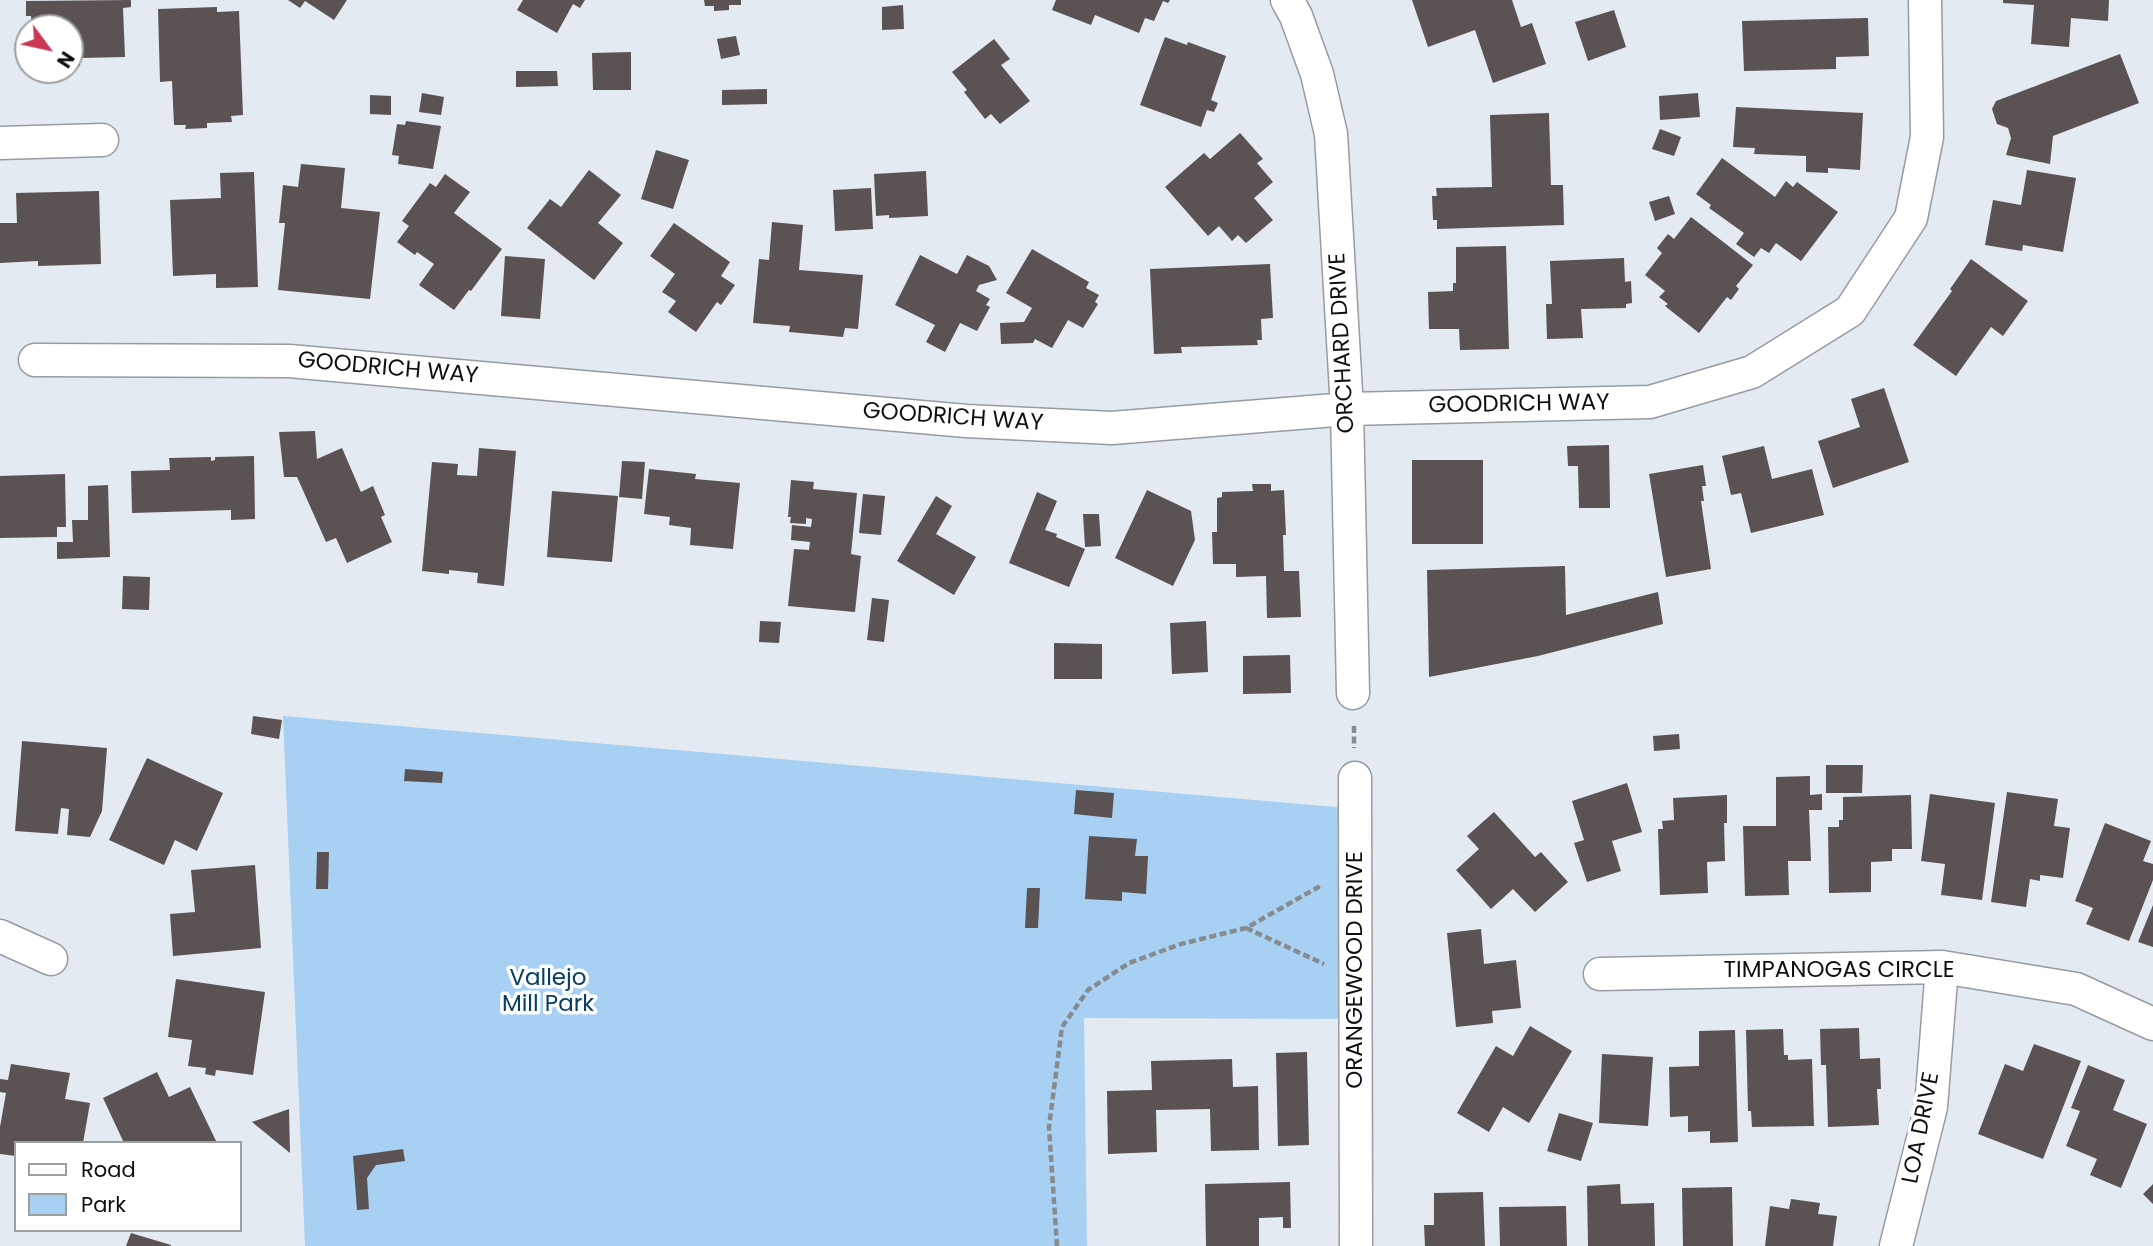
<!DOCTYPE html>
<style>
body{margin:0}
#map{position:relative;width:2153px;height:1246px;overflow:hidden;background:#e3eaf1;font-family:Poppins,sans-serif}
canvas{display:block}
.legend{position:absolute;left:14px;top:1141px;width:228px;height:91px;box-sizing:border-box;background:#fff;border:2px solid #9e9fa0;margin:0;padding:9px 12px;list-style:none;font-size:21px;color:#0d1012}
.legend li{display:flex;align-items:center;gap:14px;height:35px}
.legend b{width:35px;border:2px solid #9e9fa0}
.north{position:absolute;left:14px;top:14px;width:70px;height:70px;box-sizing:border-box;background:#fff;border:2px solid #9e9fa0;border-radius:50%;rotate:123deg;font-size:19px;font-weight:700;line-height:28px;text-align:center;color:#0d1012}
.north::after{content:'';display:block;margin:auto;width:24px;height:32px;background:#c93954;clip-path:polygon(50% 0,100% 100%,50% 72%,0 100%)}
</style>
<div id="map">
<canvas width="2153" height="1246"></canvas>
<ul class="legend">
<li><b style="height:9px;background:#fff"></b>Road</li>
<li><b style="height:19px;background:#a7d0f3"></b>Park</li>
</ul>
<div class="north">N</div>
</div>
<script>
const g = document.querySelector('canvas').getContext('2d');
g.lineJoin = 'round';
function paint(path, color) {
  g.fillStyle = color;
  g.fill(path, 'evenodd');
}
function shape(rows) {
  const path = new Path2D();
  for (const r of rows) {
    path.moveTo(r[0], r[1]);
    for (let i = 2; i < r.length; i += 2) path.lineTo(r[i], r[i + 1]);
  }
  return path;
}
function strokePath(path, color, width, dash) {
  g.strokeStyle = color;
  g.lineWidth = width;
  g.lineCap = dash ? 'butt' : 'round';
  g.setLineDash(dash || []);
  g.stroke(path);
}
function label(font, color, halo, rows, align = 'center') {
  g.font = font + ' Poppins,sans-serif';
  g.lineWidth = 7;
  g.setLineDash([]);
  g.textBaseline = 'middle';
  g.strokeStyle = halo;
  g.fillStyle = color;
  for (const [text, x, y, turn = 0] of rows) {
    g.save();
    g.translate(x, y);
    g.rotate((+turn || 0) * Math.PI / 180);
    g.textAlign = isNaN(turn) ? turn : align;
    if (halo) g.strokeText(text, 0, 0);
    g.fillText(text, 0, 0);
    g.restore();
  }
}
paint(shape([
 [283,716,1347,808,1344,1019,1084,1018,1087,1246,305,1246]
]), '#a7d0f3');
paint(shape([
 [131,0,131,7,123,8,125,57,80,58,80,66,70,67,70,28,32,28,31,16,26,16,26,1],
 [288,0,347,0,334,20,305,1,300,8],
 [523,0,585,0,580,8,573,4,557,33,517,10],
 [704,0,741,0,741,5,729,5,729,10,714,11,714,6,705,6],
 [1056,0,1170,0,1168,3,1163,1,1154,21,1145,18,1139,33,1095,15,1091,25,1052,10],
 [1412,0,1512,0,1521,27,1532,23,1546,64,1493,83,1475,30,1428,47],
 [2003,0,2109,0,2108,21,2071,18,2069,47,2031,44,2034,5,2003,3],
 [903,5,904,29,882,30,882,7],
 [217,7,217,12,239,11,243,115,231,116,232,122,207,123,207,128,185,129,186,125,174,125,172,81,160,82,158,9],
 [1614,10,1626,47,1588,61,1575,22],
 [1868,18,1869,56,1836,57,1836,69,1744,71,1742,21],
 [736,36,740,55,721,59,717,39],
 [1165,37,1187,45,1188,42,1226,56,1211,100,1218,103,1214,112,1207,110,1201,127,1140,105],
 [994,39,1010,59,1001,65,1030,101,1000,124,991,114,985,119,964,92,967,90,952,72],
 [631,52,631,90,593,90,592,53],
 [2120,54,2139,103,2053,136,2050,164,2006,155,2011,138,2008,128,1997,124,1992,109,1996,101],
 [516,71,557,71,558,86,516,87],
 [767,89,767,104,722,105,722,90],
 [422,93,444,97,441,115,419,112],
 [1698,93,1700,117,1660,120,1659,96],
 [370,95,391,96,391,115,370,114],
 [1736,107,1863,113,1860,170,1828,168,1828,173,1806,172,1806,156,1754,154,1755,148,1733,147],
 [1549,113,1551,185,1563,185,1564,225,1437,229,1437,220,1433,220,1432,196,1437,196,1436,188,1492,187,1490,115],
 [406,121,441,126,433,169,398,164,399,156,392,155,397,124,405,125],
 [1660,129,1681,137,1674,156,1652,149],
 [1240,133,1263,159,1257,163,1273,182,1254,198,1273,220,1246,243,1238,235,1232,241,1219,226,1208,236,1165,187,1204,153,1210,159],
 [656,150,689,160,673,209,641,199],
 [1722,158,1775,197,1786,181,1793,187,1797,182,1838,212,1801,261,1776,243,1769,253,1761,248,1754,257,1736,244,1744,233,1709,208,1711,205,1696,194],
 [301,164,345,168,341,208,380,212,370,299,278,290,285,223,279,223,283,185,298,187],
 [589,170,621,195,598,223,623,243,594,280,527,228,550,199,561,207],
 [2027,170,2076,178,2063,252,2023,245,2022,251,1985,245,1993,200,2021,205],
 [926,171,928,216,889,218,889,215,876,216,874,174],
 [254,172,258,287,216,288,216,274,173,276,170,200,221,198,220,173],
 [445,174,470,192,454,213,502,249,471,291,469,290,454,310,419,285,434,264,417,252,415,255,397,242,409,226,402,221,430,183,436,187],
 [871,188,873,229,835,231,833,190],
 [99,191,101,264,38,266,38,261,0,263,0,223,17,223,16,193],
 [1669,196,1675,214,1655,221,1649,202],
 [1691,217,1753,265,1736,286,1739,289,1731,300,1727,297,1699,333,1665,306,1668,304,1659,297,1665,291,1645,275,1662,253,1657,248,1668,234,1674,239],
 [772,222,803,225,799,270,863,275,858,329,845,328,843,337,789,332,790,326,753,323,759,259,769,260],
 [674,223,730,262,721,276,735,285,721,305,717,302,696,332,668,312,676,301,662,292,675,274,650,256],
 [1506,246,1509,349,1460,350,1459,329,1429,329,1428,292,1453,291,1453,283,1456,283,1456,247],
 [1032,249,1089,282,1086,288,1099,295,1095,302,1098,304,1083,328,1068,320,1052,348,1035,339,1033,343,1001,344,1000,323,1024,322,1032,308,1006,293],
 [920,255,957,274,967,255,989,266,997,280,979,285,976,291,990,299,986,305,990,307,977,331,960,323,945,352,926,342,935,325,895,305],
 [505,256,545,259,540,319,501,316],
 [1624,258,1625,282,1631,281,1632,303,1626,304,1626,308,1581,309,1583,338,1547,339,1546,304,1552,304,1550,261],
 [1971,259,2028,301,2003,336,1991,327,1956,376,1913,345,1952,291,1950,289],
 [1270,264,1273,318,1261,319,1262,340,1257,340,1258,345,1181,347,1182,353,1154,354,1150,269],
 [1884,388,1909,462,1833,488,1818,441,1860,427,1851,399],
 [315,431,317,459,342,448,361,492,373,486,385,515,381,517,392,542,347,563,336,538,326,542,297,477,284,477,279,432],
 [1609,445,1610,508,1579,508,1578,466,1568,466,1567,446],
 [1764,446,1772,479,1812,469,1824,515,1751,533,1741,493,1731,495,1722,456],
 [479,448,516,451,504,586,477,583,478,573,449,570,449,574,422,571,432,462,458,464,457,475,477,476],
 [254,456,255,519,231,520,231,510,132,513,131,471,170,470,169,458,211,457,211,461,215,460,215,457],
 [1412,460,1483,460,1483,544,1412,544],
 [622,461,645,462,642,499,619,497],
 [1703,465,1706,486,1702,486,1704,501,1701,501,1711,569,1666,577,1649,474],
 [649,469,696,474,695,479,740,483,733,549,690,545,691,528,669,525,670,517,644,514],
 [65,474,66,527,57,527,57,537,0,538,0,476],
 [791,480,814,482,813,489,857,493,851,554,861,556,855,612,788,606,794,549,809,550,810,542,791,540,792,525,811,527,812,519,806,518,806,524,790,523,791,517,788,517],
 [1252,484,1271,484,1271,491,1284,490,1286,535,1283,535,1284,571,1299,571,1301,617,1267,618,1266,576,1236,577,1236,564,1213,564,1212,532,1217,532,1217,498,1222,497,1222,492,1253,491],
 [108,485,110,557,57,559,57,542,73,542,72,520,88,520,88,486],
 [1147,490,1191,511,1195,540,1173,586,1115,558],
 [552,491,618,496,612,562,547,557],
 [1037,492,1057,501,1045,530,1057,534,1056,537,1085,549,1069,587,1009,563],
 [863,494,885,496,881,535,859,533],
 [936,496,952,506,936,534,976,557,954,595,897,561],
 [1083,514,1099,514,1101,546,1085,547],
 [1565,566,1566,615,1658,592,1663,624,1538,656,1429,677,1427,570],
 [123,576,150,577,149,610,122,609],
 [872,598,889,600,884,642,867,640],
 [760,621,781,622,779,643,759,642],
 [1206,621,1208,672,1172,674,1170,623],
 [1054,643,1102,644,1102,679,1054,679],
 [1290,655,1291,693,1243,694,1243,656],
 [253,716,282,720,279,739,251,734],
 [1679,734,1680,749,1654,751,1653,736],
 [22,741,107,748,102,811,90,837,67,835,69,809,61,808,58,834,15,831],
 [147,758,223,793,197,851,175,840,164,865,109,840],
 [1826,765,1863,765,1862,793,1826,793],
 [405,769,443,772,442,783,404,781],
 [1810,776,1810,795,1822,794,1822,810,1809,810,1811,861,1788,861,1789,895,1745,896,1743,826,1776,826,1776,777],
 [1627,783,1642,832,1612,841,1621,871,1587,882,1574,843,1584,840,1572,801],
 [1076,790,1114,793,1112,818,1074,814],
 [2007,792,2058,799,2054,826,2070,828,2063,878,2040,875,2040,881,2030,879,2026,907,1991,902],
 [1930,794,1995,803,1982,900,1941,895,1945,864,1921,861],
 [1727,795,1727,823,1724,823,1725,861,1707,862,1708,893,1660,895,1658,829,1663,829,1662,821,1674,820,1673,798],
 [1911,795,1912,849,1892,849,1892,861,1871,862,1871,892,1829,893,1828,827,1839,827,1839,820,1843,820,1843,797],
 [1494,812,1535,857,1541,852,1568,882,1535,912,1513,889,1491,909,1456,870,1479,849,1467,836],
 [2105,823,2151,841,2143,861,2153,864,2153,880,2129,941,2086,924,2093,908,2075,901],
 [1089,836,1137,839,1135,856,1148,856,1146,894,1122,892,1122,901,1085,899],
 [317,852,329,852,328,889,316,889],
 [255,865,261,948,173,956,170,914,195,912,191,870],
 [1027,888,1040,888,1038,928,1025,928],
 [2153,905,2153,947,2138,942],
 [1481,929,1484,964,1516,960,1521,1008,1492,1011,1493,1023,1456,1027,1447,933],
 [176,979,265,992,253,1075,216,1070,215,1076,205,1074,206,1068,188,1066,192,1040,168,1037],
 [1530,1026,1572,1051,1529,1123,1503,1107,1489,1132,1457,1113,1496,1046,1513,1056],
 [1859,1028,1860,1059,1880,1058,1881,1089,1877,1089,1879,1125,1828,1127,1826,1065,1821,1065,1820,1029],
 [1783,1029,1784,1055,1788,1055,1788,1060,1812,1059,1814,1126,1752,1127,1751,1111,1748,1111,1746,1030],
 [1735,1030,1738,1142,1710,1143,1710,1131,1688,1132,1688,1116,1670,1117,1669,1067,1699,1066,1699,1031],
 [2034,1044,2081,1061,2043,1159,1978,1134,2005,1064,2023,1071],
 [1307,1052,1309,1145,1278,1146,1276,1053],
 [1602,1054,1653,1057,1648,1126,1599,1123],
 [1232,1059,1233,1087,1258,1086,1259,1150,1211,1151,1210,1109,1156,1110,1157,1152,1108,1154,1107,1091,1152,1090,1151,1061],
 [11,1064,70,1073,65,1099,90,1103,83,1143,16,1143,16,1156,0,1154,0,1127,6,1093,0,1092,0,1079,8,1080],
 [2088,1065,2125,1080,2113,1110,2147,1124,2121,1188,2090,1175,2097,1159,2066,1146,2080,1111,2071,1108],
 [157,1072,169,1097,190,1087,217,1143,124,1143,103,1098],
 [289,1109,290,1153,252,1122],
 [1559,1113,1593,1123,1581,1161,1547,1151],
 [403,1149,405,1161,376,1165,367,1178,369,1209,357,1210,353,1156],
 [1290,1182,1291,1228,1283,1228,1283,1217,1259,1218,1259,1246,1206,1246,1205,1184],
 [1620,1184,1621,1204,1654,1203,1655,1246,1588,1246,1587,1186],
 [2153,1184,2153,1204,2143,1194],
 [1732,1187,1733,1246,1683,1246,1682,1188],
 [1483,1192,1485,1246,1425,1246,1424,1225,1434,1225,1434,1193],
 [1791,1199,1820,1203,1818,1214,1837,1216,1833,1246,1765,1246,1770,1206,1789,1209],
 [1566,1206,1567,1246,1500,1246,1499,1207],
 [131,1233,171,1245,171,1246,126,1246]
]), '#5b5253');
const minor = shape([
 [1287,0,1296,16,1317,74,1331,134,1347,409,1353,693],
 [0,143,102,140],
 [35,360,289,361,966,421,1112,428,1347,409,1650,402,1752,372,1850,311,1911,218,1927,137,1925,0],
 [1355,778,1356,1246],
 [0,936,51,959],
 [1600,974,1942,967,2076,989,2153,1024],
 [1896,1246,1931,1107,1942,967]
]);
strokePath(minor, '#969ca2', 35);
strokePath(shape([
 [1354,726,1354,748],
 [1246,928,1324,964],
 [1057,1246,1049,1127,1062,1027,1088,990,1129,963,1181,944,1246,928,1322,885]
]), '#868b90', 4.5, [7, 3.5]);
strokePath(minor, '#fff', 32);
label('23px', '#0d1012', '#fff', [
 ["ORCHARD DRIVE",1343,343,-93],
 ["GOODRICH WAY",388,369,5],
 ["GOODRICH WAY",1519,405,-1],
 ["GOODRICH WAY",953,418,4],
 ["ORANGEWOOD DRIVE",1356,970,-90],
 ["TIMPANOGAS CIRCLE",1839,971],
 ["LOA DRIVE",1922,1128,-79]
]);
label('23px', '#084064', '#fff', [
 ["Vallejo",548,979],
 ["Mill Park",548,1005]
]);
</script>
